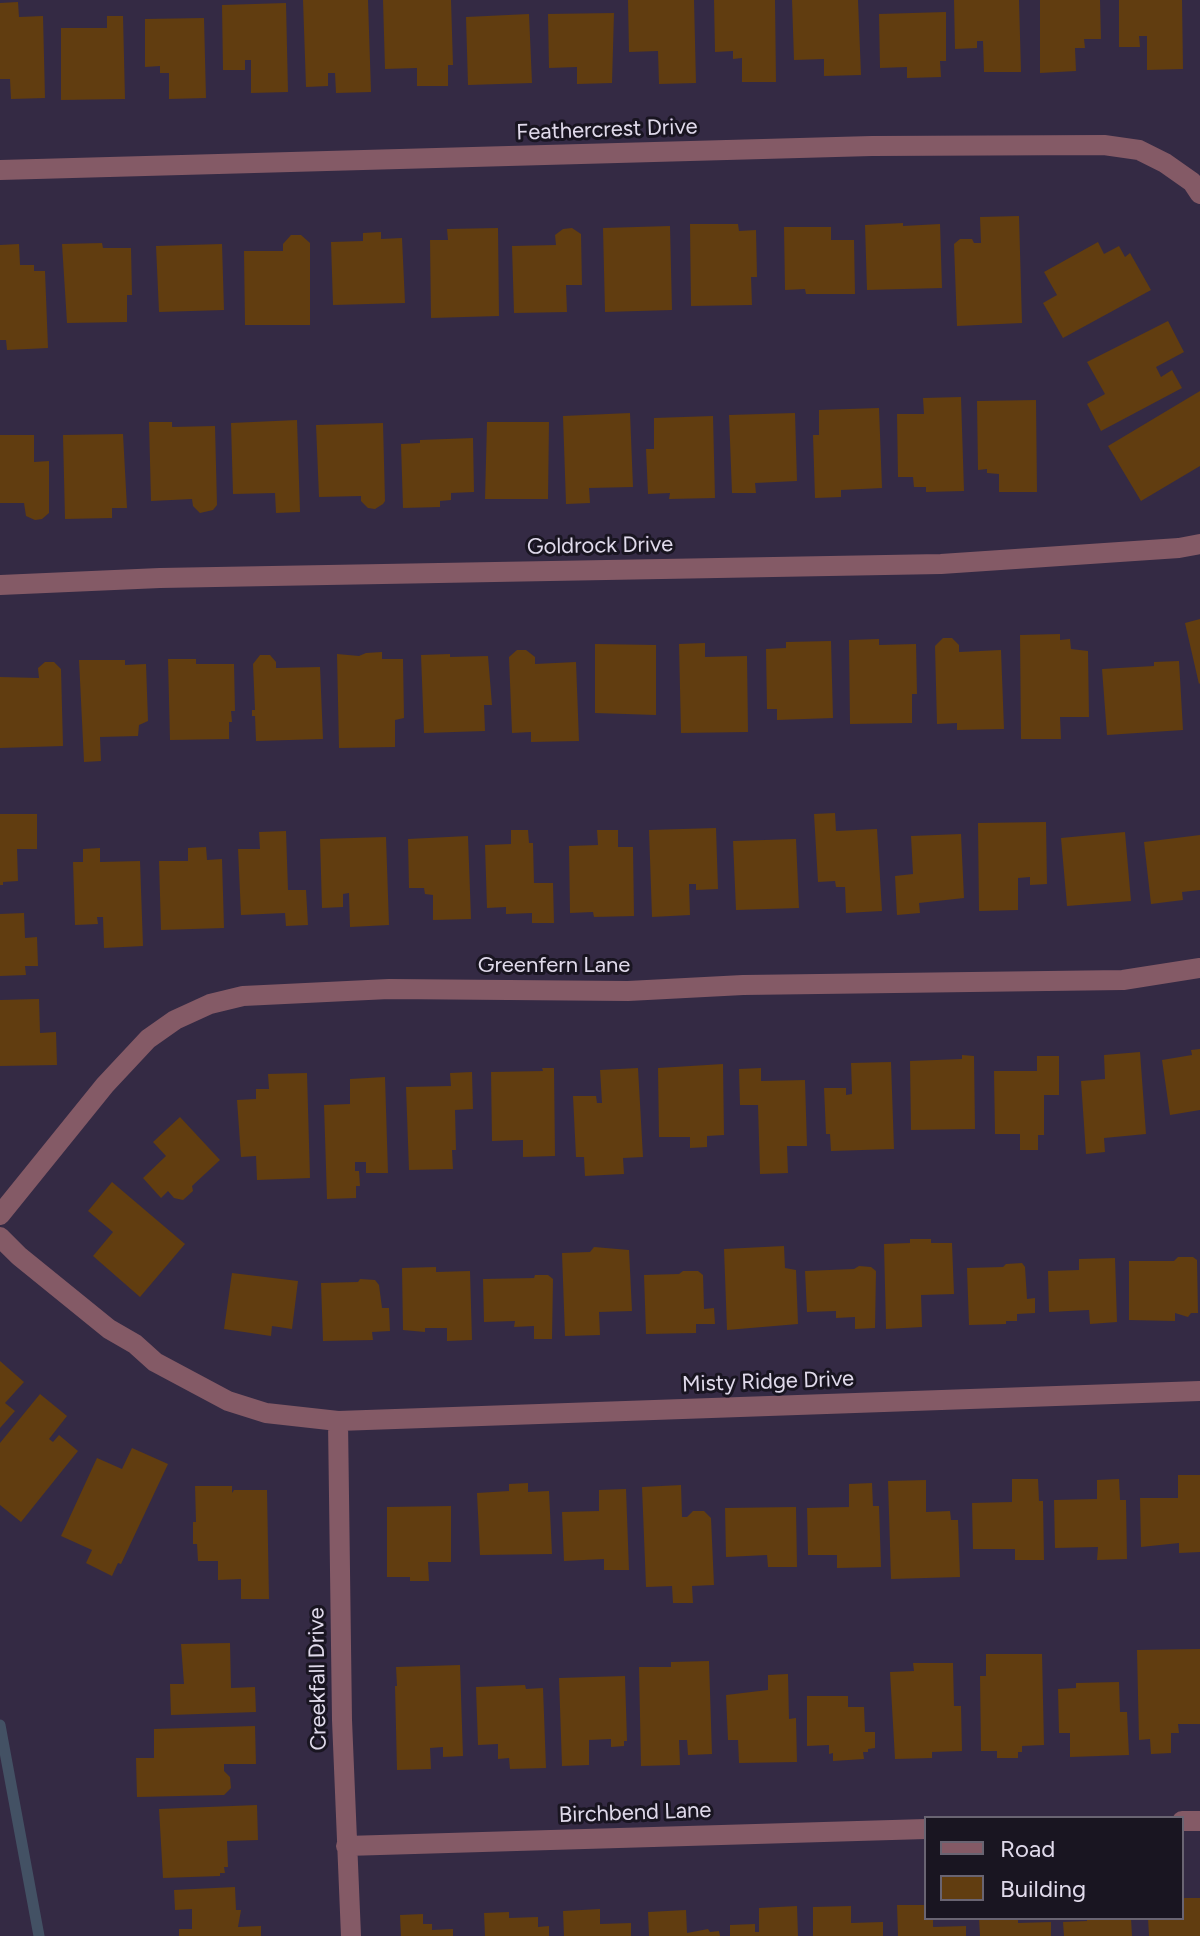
<!DOCTYPE html>
<style>
body{margin:0}
#map{position:relative;width:1200px;height:1936px;overflow:hidden;background:#342a44;font-family:Figtree,sans-serif}
canvas{display:block}
.legend{position:absolute;left:924px;top:1816px;width:260px;height:104px;box-sizing:border-box;background:#191521;border:2px solid #696472;margin:0;padding:10px 14px;list-style:none;font-size:24px;color:#e0daeb}
.legend li{display:flex;align-items:center;gap:16px;height:40px}
.legend b{width:40px;border:2px solid #696472}
</style>
<div id="map">
<canvas width="1200" height="1936"></canvas>
<ul class="legend">
<li><b style="height:10px;background:#845a66"></b>Road</li>
<li><b style="height:22px;background:#613d10"></b>Building</li>
</ul>
</div>
<script>
const g = document.querySelector('canvas').getContext('2d');
g.lineJoin = 'round';
function shape(rows) {
  const path = new Path2D();
  for (const r of rows) {
    path.moveTo(r[0], r[1]);
    for (let i = 2; i < r.length; i += 2) path.lineTo(r[i], r[i + 1]);
  }
  return path;
}
function strokePath(path, color, width, dash) {
  g.strokeStyle = color;
  g.lineWidth = width;
  g.lineCap = dash ? 'butt' : 'round';
  g.setLineDash(dash || []);
  g.stroke(path);
}
function paint(path, color) {
  g.fillStyle = color;
  g.fill(path, 'evenodd');
}
function label(font, color, halo, rows, align = 'center') {
  g.font = font + ' Figtree,sans-serif';
  g.lineWidth = 6;
  g.setLineDash([]);
  g.textBaseline = 'middle';
  g.strokeStyle = halo;
  g.fillStyle = color;
  for (const [text, x, y, turn = 0] of rows) {
    g.save();
    g.translate(x, y);
    g.rotate((+turn || 0) * Math.PI / 180);
    g.textAlign = isNaN(turn) ? turn : align;
    if (halo) g.strokeText(text, 0, 0);
    g.fillText(text, 0, 0);
    g.restore();
  }
}
strokePath(shape([
 [0,1725,39,1936]
]), '#435164', 11);
paint(shape([
 [303,0,368,0,371,92,336,93,335,73,328,73,328,86,306,87],
 [383,0,451,0,453,65,448,65,448,86,417,86,417,68,385,69],
 [628,0,694,0,696,83,659,84,658,51,629,52],
 [714,0,775,0,776,82,742,82,742,58,733,59,733,51,715,52],
 [792,0,858,0,861,75,824,76,824,59,794,60],
 [954,0,1019,0,1021,72,984,72,983,41,977,41,977,48,955,49],
 [1040,0,1100,0,1101,39,1084,39,1085,48,1075,48,1076,71,1040,73],
 [1119,0,1182,0,1183,69,1147,70,1147,36,1139,36,1140,47,1119,47],
 [18,2,19,17,43,16,45,98,11,99,10,79,0,79,0,3],
 [286,3,288,92,251,93,251,60,245,60,245,70,223,70,222,5],
 [946,12,946,61,940,61,941,77,907,78,907,67,880,68,879,14],
 [614,13,612,83,577,84,577,67,549,68,548,14],
 [529,14,532,83,468,85,466,17],
 [107,16,123,16,125,99,61,100,61,28,107,28],
 [204,18,206,98,169,99,169,73,160,73,160,66,145,67,145,19],
 [1019,216,1022,323,957,326,954,244,960,239,972,239,974,243,981,243,980,217],
 [903,223,903,226,940,224,942,288,867,290,865,225],
 [690,224,738,224,739,231,756,230,757,277,751,277,752,305,691,306],
 [670,226,672,310,605,312,603,228],
 [784,227,831,227,831,240,854,240,855,294,806,294,805,289,785,290],
 [498,228,499,316,431,318,430,240,448,240,447,229],
 [572,228,581,234,582,285,566,285,567,312,514,313,512,246,556,245,555,235,563,229],
 [381,232,381,239,402,238,405,303,333,305,331,242,363,241,363,233],
 [291,235,301,235,310,243,310,325,245,325,244,251,283,251,283,244],
 [1098,242,1104,254,1119,246,1125,257,1130,253,1151,290,1063,338,1043,303,1057,295,1044,272],
 [102,243,103,248,131,248,132,295,127,295,127,322,67,323,62,244],
 [19,244,20,265,34,265,34,271,45,271,48,348,7,350,6,340,0,340,0,245],
 [222,244,224,310,159,312,156,246],
 [1168,321,1184,352,1156,367,1161,377,1172,370,1182,388,1101,431,1087,404,1105,394,1087,362],
 [1200,391,1200,466,1141,501,1108,446],
 [961,397,964,491,926,492,926,487,914,487,913,477,898,477,897,414,924,414,923,398],
 [1036,400,1037,492,999,492,999,474,987,473,987,469,978,470,977,401],
 [879,408,882,488,841,490,841,497,815,498,813,435,819,435,819,410],
 [630,413,633,487,589,488,590,503,566,504,563,416],
 [795,413,797,481,755,483,756,493,732,493,729,415],
 [713,416,715,498,669,499,670,493,648,494,646,449,654,449,654,418],
 [297,420,300,512,276,513,275,493,233,494,231,423],
 [149,422,172,422,172,427,215,426,217,505,213,510,200,513,193,506,192,499,151,501],
 [487,422,549,422,548,499,485,499],
 [383,423,385,501,383,504,375,509,368,508,361,501,361,496,319,497,316,425],
 [123,434,127,508,112,508,112,518,65,519,63,435],
 [0,435,34,435,34,462,49,461,49,513,42,519,35,520,26,516,24,503,0,503],
 [473,438,474,492,451,493,451,500,440,501,440,507,403,508,401,444,420,443,420,440],
 [1200,619,1200,683,1199,684,1185,623],
 [1060,634,1060,640,1070,639,1071,649,1088,651,1089,717,1060,717,1061,739,1021,739,1020,635],
 [943,638,952,638,959,645,959,652,1001,650,1004,729,957,730,957,723,937,724,935,646],
 [879,639,879,645,916,644,917,694,912,694,912,723,850,724,849,640],
 [831,641,833,718,777,720,777,709,767,709,766,649,786,648,786,642],
 [705,643,705,657,747,656,748,732,681,733,679,644],
 [595,644,656,645,656,715,595,713],
 [517,650,526,650,535,657,535,664,576,662,579,741,531,742,531,732,512,733,509,657],
 [382,652,382,659,403,659,404,718,395,720,395,747,339,748,337,654,359,656,366,653],
 [450,654,450,657,488,656,492,705,484,705,485,731,424,733,421,655],
 [260,655,270,655,276,662,276,668,320,667,323,739,256,741,255,716,252,716,252,710,255,710,253,664],
 [168,659,196,659,196,664,234,664,235,711,231,711,232,722,229,722,229,739,170,740],
 [79,660,125,660,125,665,146,664,148,721,139,725,138,736,100,737,101,761,84,762],
 [1179,661,1183,730,1107,735,1102,669,1154,666,1154,662],
 [45,662,54,662,61,669,63,746,0,748,0,677,39,678,38,668],
 [835,813,836,831,877,829,882,911,846,913,845,887,836,887,835,881,818,882,814,814],
 [0,814,37,814,37,849,17,849,18,881,3,882,3,885,0,885],
 [1046,822,1047,884,1030,885,1030,877,1018,878,1018,910,979,911,978,823],
 [716,828,718,889,696,890,696,884,689,884,690,915,652,917,649,830],
 [511,830,528,830,529,843,533,843,534,883,553,883,554,923,532,923,532,913,506,914,506,907,487,908,485,845,511,844],
 [597,830,618,830,618,847,633,847,634,916,594,917,593,912,570,913,569,846,598,845],
 [286,831,288,890,306,890,308,925,286,926,285,913,241,915,238,849,260,849,259,832],
 [1125,832,1131,901,1067,906,1061,838],
 [961,834,964,898,919,903,920,913,897,915,895,876,913,874,911,836],
 [1200,835,1200,890,1182,892,1183,900,1151,904,1144,842],
 [468,836,471,919,433,920,433,895,425,894,424,888,409,888,408,839],
 [386,837,389,925,350,927,349,893,343,894,343,907,322,908,320,839],
 [796,839,799,908,736,910,733,841],
 [206,847,207,860,222,859,224,928,161,930,159,861,188,861,188,848],
 [100,848,100,862,140,861,143,946,104,948,103,917,97,917,98,924,75,925,73,862,83,862,83,849],
 [24,913,25,938,37,937,38,966,25,966,26,975,0,976,0,914],
 [39,999,40,1033,56,1032,57,1065,0,1066,0,1000],
 [1200,1049,1200,1110,1170,1115,1162,1060,1192,1055,1191,1050],
 [1140,1052,1146,1134,1104,1138,1105,1152,1086,1154,1081,1081,1105,1079,1104,1055],
 [962,1055,974,1056,975,1129,911,1130,910,1061,962,1059],
 [1037,1056,1059,1056,1059,1095,1044,1095,1044,1135,1038,1135,1038,1150,1020,1150,1020,1134,995,1134,994,1071,1037,1071],
 [891,1062,894,1149,831,1151,830,1134,826,1134,824,1088,846,1088,846,1095,852,1094,851,1063],
 [723,1064,724,1135,707,1136,707,1147,690,1148,690,1137,659,1137,658,1068],
 [542,1068,554,1068,555,1156,523,1157,523,1140,492,1141,491,1072,543,1071],
 [638,1068,643,1157,623,1158,624,1174,585,1176,584,1157,576,1157,573,1096,596,1096,597,1103,602,1103,600,1070],
 [761,1068,761,1081,805,1080,807,1146,787,1146,788,1173,760,1174,758,1105,740,1105,739,1069],
 [472,1072,473,1109,455,1110,456,1150,452,1150,453,1169,409,1170,406,1087,451,1086,450,1073],
 [307,1073,310,1178,257,1180,256,1156,241,1157,237,1100,256,1099,256,1089,269,1089,268,1074],
 [385,1077,388,1173,366,1173,366,1162,355,1162,355,1171,359,1171,360,1186,356,1186,356,1198,327,1199,324,1105,350,1104,350,1079],
 [180,1117,220,1160,192,1186,193,1191,183,1200,174,1198,168,1191,161,1198,143,1178,166,1156,153,1142],
 [112,1182,185,1244,140,1297,93,1256,113,1232,88,1211],
 [910,1239,931,1239,931,1243,952,1243,954,1294,921,1295,922,1327,886,1329,884,1244,910,1243],
 [784,1246,785,1268,796,1270,798,1324,727,1330,724,1249],
 [594,1247,629,1250,632,1311,599,1312,600,1335,565,1336,562,1253,590,1252],
 [1178,1257,1193,1257,1197,1260,1198,1313,1191,1313,1188,1317,1175,1313,1175,1321,1129,1320,1129,1261,1174,1261],
 [1115,1258,1117,1322,1090,1324,1089,1310,1049,1312,1048,1271,1079,1270,1079,1259],
 [1022,1263,1025,1267,1027,1299,1035,1298,1035,1313,1017,1314,1017,1321,1006,1321,1006,1324,969,1325,967,1268,1003,1267,1006,1264],
 [859,1266,871,1267,876,1271,875,1328,855,1329,855,1317,836,1318,836,1311,807,1312,805,1271,854,1269],
 [436,1267,436,1272,470,1271,472,1340,447,1341,447,1328,425,1328,425,1332,403,1330,402,1268],
 [683,1271,698,1271,703,1275,704,1309,714,1308,715,1324,696,1324,696,1333,646,1334,644,1275,679,1274],
 [232,1273,298,1281,292,1329,272,1326,271,1336,224,1329],
 [535,1275,548,1275,553,1279,552,1339,534,1339,534,1326,514,1327,515,1321,484,1322,483,1279,534,1278],
 [360,1279,375,1280,379,1285,382,1308,389,1308,390,1331,372,1332,373,1340,323,1341,321,1283,358,1282],
 [0,1361,24,1382,5,1403,15,1411,0,1428],
 [40,1394,67,1416,49,1439,53,1442,59,1435,78,1451,21,1522,0,1505,0,1443],
 [132,1448,168,1464,121,1564,118,1563,112,1576,86,1563,92,1550,61,1536,97,1458,122,1469],
 [1178,1475,1200,1475,1200,1552,1179,1553,1179,1543,1141,1547,1140,1498,1178,1498],
 [1012,1479,1038,1479,1039,1501,1043,1501,1044,1560,1015,1560,1015,1549,973,1549,972,1503,1012,1502],
 [1119,1479,1120,1500,1126,1500,1127,1559,1097,1560,1098,1547,1055,1548,1054,1500,1097,1499,1097,1480],
 [926,1480,926,1512,950,1511,951,1520,958,1520,960,1577,891,1579,888,1481],
 [528,1483,528,1492,549,1491,552,1554,480,1555,477,1493,509,1491,509,1484],
 [872,1483,873,1506,879,1506,881,1567,837,1568,837,1555,808,1555,807,1508,849,1507,849,1484],
 [681,1485,682,1517,687,1517,693,1511,704,1511,711,1518,714,1585,692,1586,693,1603,673,1603,672,1586,646,1587,642,1487],
 [195,1486,232,1486,232,1493,234,1490,267,1490,269,1599,241,1599,241,1579,218,1580,218,1561,198,1561,197,1544,193,1544,193,1522,196,1522],
 [626,1489,629,1570,604,1570,604,1559,564,1561,562,1512,599,1511,599,1490],
 [451,1506,451,1562,428,1562,429,1581,410,1581,410,1577,387,1577,387,1507],
 [796,1507,797,1567,768,1567,767,1555,726,1557,725,1508],
 [230,1643,231,1688,255,1687,256,1712,171,1715,170,1684,184,1684,181,1644],
 [1200,1649,1200,1724,1178,1724,1179,1733,1171,1733,1171,1753,1151,1754,1150,1739,1139,1740,1137,1650],
 [986,1654,1042,1654,1044,1745,1022,1746,1022,1752,1018,1752,1018,1758,997,1758,997,1751,981,1751,980,1676,986,1676],
 [709,1661,712,1754,688,1755,687,1740,679,1740,680,1765,641,1766,639,1667,671,1667,671,1662],
 [913,1663,953,1663,954,1706,961,1706,962,1751,932,1752,932,1758,895,1759,890,1672,914,1671],
 [460,1665,463,1756,443,1757,443,1747,430,1748,431,1769,397,1770,395,1686,397,1686,396,1667],
 [788,1674,789,1719,796,1718,797,1762,739,1763,738,1740,728,1740,726,1695,768,1690,768,1675],
 [625,1676,627,1741,624,1741,624,1746,611,1747,611,1739,589,1740,589,1765,562,1766,559,1678],
 [1119,1682,1120,1712,1127,1712,1129,1755,1070,1757,1070,1733,1059,1733,1058,1689,1076,1688,1076,1683],
 [525,1685,526,1689,543,1688,546,1768,510,1769,509,1758,498,1759,498,1744,478,1745,476,1687],
 [807,1696,848,1696,848,1707,864,1707,865,1732,875,1732,875,1748,868,1749,868,1752,863,1752,864,1759,833,1761,833,1753,829,1754,829,1745,807,1746],
 [255,1726,256,1764,224,1764,224,1771,230,1777,231,1788,224,1795,137,1797,136,1758,154,1758,154,1729],
 [257,1805,258,1840,227,1841,228,1867,224,1867,225,1873,220,1873,220,1876,163,1878,159,1809],
 [235,1887,236,1910,241,1910,238,1927,261,1926,261,1936,179,1936,179,1929,192,1929,192,1909,175,1910,174,1890],
 [1182,1898,1200,1898,1200,1936,1149,1936,1148,1918,1182,1918],
 [897,1905,926,1905,926,1918,933,1918,933,1927,966,1926,966,1936,898,1936],
 [797,1906,798,1936,730,1936,730,1925,755,1924,755,1932,759,1932,759,1908],
 [851,1906,851,1923,883,1922,883,1936,813,1936,813,1907],
 [600,1909,600,1924,631,1923,631,1936,564,1936,563,1911],
 [686,1910,687,1933,708,1929,710,1932,719,1931,720,1936,649,1936,648,1912],
 [509,1912,509,1918,538,1917,538,1927,549,1926,549,1936,485,1936,484,1913],
 [423,1914,423,1924,432,1924,432,1930,453,1929,453,1936,401,1936,400,1915],
 [979,1918,1018,1918,1018,1923,1051,1922,1051,1936,980,1936],
 [1087,1918,1131,1918,1132,1936,1064,1936,1063,1922,1087,1921]
]), '#613d10');
strokePath(shape([
 [0,170,872,146,1104,145,1139,150,1165,163,1192,182,1200,194],
 [0,585,160,578,941,564,1179,548,1200,544],
 [0,1215,105,1085,148,1039,175,1020,210,1004,243,996,389,989,628,991,743,985,1123,980,1200,968],
 [0,1237,19,1256,109,1329,135,1344,155,1362,228,1401,266,1413,338,1421,1200,1391],
 [338,1421,342,1720,351,1936],
 [1182,1821,1200,1821],
 [346,1846,926,1829]
]), '#845a66', 20);
label('22px', '#e0daeb', '#191521', [
 ["Feathercrest Drive",607,130,-2],
 ["Goldrock Drive",600,546,-1],
 ["Greenfern Lane",554,966],
 ["Misty Ridge Drive",768,1382,-2],
 ["Creekfall Drive",318,1679,-91],
 ["Birchbend Lane",635,1813,-2]
]);
</script>
